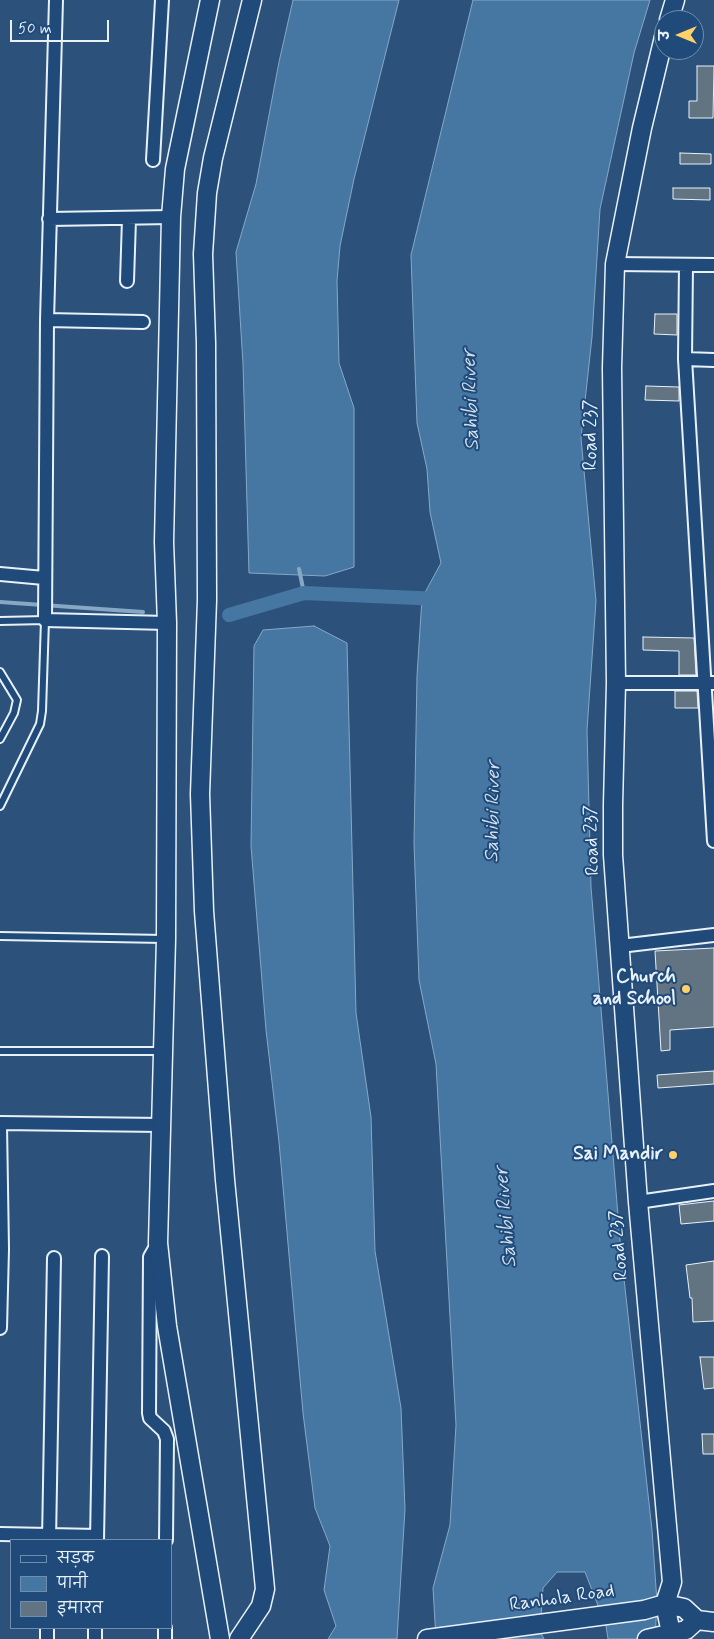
<!DOCTYPE html>
<meta charset="utf-8">
<style>
body{margin:0}
#map{position:relative;width:714px;height:1639px;overflow:hidden;background:#2c527c;font-family:Mynerve,"Playpen Sans Deva",sans-serif}
canvas{display:block}
.legend{position:absolute;left:10px;top:1539px;width:162px;height:90px;box-sizing:border-box;background:#1f4a7a;border:1px solid #6f8dac;margin:0;padding:6px 9px;list-style:none;font-size:15px;color:#e8f1f8}
.legend li{display:flex;align-items:center;gap:10px;height:25px}
.legend b{width:25px;border:1px solid #6f8dac}
.north{position:absolute;left:654px;top:10px;width:50px;height:50px;box-sizing:border-box;background:#1f4a7a;border:1px solid #6f8dac;border-radius:50%;rotate:270deg;font-size:14px;font-weight:700;line-height:20px;text-align:center;color:#e8f1f8}
.north::after{content:'';display:block;margin:auto;width:18px;height:22px;background:#ffd166;clip-path:polygon(50% 0,100% 100%,50% 72%,0 100%)}
.scale{position:absolute;left:10px;top:20px;width:99px;height:22px;box-sizing:border-box;border:2px solid #e8f1f8;border-top:0;padding-left:6px;font-size:15px;line-height:18px;white-space:nowrap;color:#e8f1f8;-webkit-text-stroke:4px #1f4a7a;paint-order:stroke}
</style>
<div id="map">
<canvas width="714" height="1639"></canvas>
<ul class="legend">
<li><b style="height:6px;background:#1f4a7a"></b>सड़क</li>
<li><b style="height:14px;background:#4677a3"></b>पानी</li>
<li><b style="height:14px;background:#627382"></b>इमारत</li>
</ul>
<div class="north">उ</div>
<div class="scale">50 m</div>
</div>
<script>
const g = document.querySelector('canvas').getContext('2d');
g.lineJoin = 'round';
function paint(path, color) {
  g.fillStyle = color;
  g.fill(path, 'evenodd');
}
function shape(rows) {
  const path = new Path2D();
  for (const r of rows) {
    path.moveTo(r[0], r[1]);
    for (let i = 2; i < r.length; i += 2) path.lineTo(r[i], r[i + 1]);
  }
  return path;
}
function strokePath(path, color, width, dash) {
  g.strokeStyle = color;
  g.lineWidth = width;
  g.lineCap = dash ? 'butt' : 'round';
  g.setLineDash(dash || []);
  g.stroke(path);
}
function label(font, color, halo, rows, align = 'center') {
  g.font = font + ' Mynerve,sans-serif';
  g.lineWidth = 4;
  g.setLineDash([]);
  g.textBaseline = 'middle';
  g.strokeStyle = halo;
  g.fillStyle = color;
  for (const [text, x, y, turn = 0] of rows) {
    g.save();
    g.translate(x, y);
    g.rotate((+turn || 0) * Math.PI / 180);
    g.textAlign = isNaN(turn) ? turn : align;
    if (halo) g.strokeText(text, 0, 0);
    g.fillText(text, 0, 0);
    g.restore();
  }
}
const water = shape([
 [293,0,399,0,354,179,340,246,337,281,339,363,354,408,354,567,325,576,249,573,243,364,236,252,256,184,279,62,293,0],
 [473,0,650,0,634,53,600,209,592,337,581,438,596,601,587,730,591,887,621,1252,652,1530,657,1602,655,1639,608,1639,606,1626,585,1572,557,1572,543,1588,540,1631,544,1639,436,1639,433,1588,450,1525,456,1425,436,1064,419,980,414,843,417,676,422,598,441,563,430,512,427,469,417,423,411,255,473,0],
 [314,626,347,643,356,1013,371,1117,375,1251,401,1408,405,1509,397,1639,328,1639,336,1626,324,1590,330,1546,315,1508,303,1413,279,1142,266,1030,251,846,254,646,263,630,314,626]
]);
paint(water, '#4677a3');
strokePath(water, '#87a8c5', 1);
strokePath(shape([
 [299,569,304,593],
 [0,602,143,612]
]), '#87a8c5', 4);
strokePath(shape([
 [229,615,304,593,440,599]
]), '#4677a3', 14);
const building = shape([
 [697,66,714,66,713,118,689,118,689,101,697,101,697,66],
 [680,153,711,154,711,164,680,164,680,153],
 [673,188,710,188,710,200,673,199,673,188],
 [655,314,677,314,677,335,654,334,655,314],
 [646,386,679,387,679,401,645,400,646,386],
 [643,637,694,638,696,675,679,675,679,651,643,650,643,637],
 [675,691,697,691,698,708,675,708,675,691],
 [714,948,714,1027,670,1030,670,1050,661,1051,655,951,714,948],
 [714,1071,714,1084,658,1088,657,1075,714,1071],
 [714,1201,714,1221,681,1224,679,1205,714,1201],
 [714,1261,714,1321,693,1322,692,1298,690,1298,686,1265,714,1261],
 [700,1357,714,1357,714,1388,704,1389,700,1357],
 [702,1434,714,1434,714,1454,703,1454,702,1434]
]);
paint(building, '#627382');
strokePath(building, '#e8f1f8', 1);
const lane = shape([
 [0,621,45,620,42,711,40,724,0,806],
 [0,672,17,700,14,713,0,739],
 [0,936,164,939],
 [0,1051,162,1051]
]);
const street = shape([
 [56,0,47,320,45,620,167,623],
 [153,160,162,0],
 [49,219,171,217],
 [615,264,714,265],
 [686,265,685,359,714,841],
 [127,281,129,219],
 [47,320,143,322],
 [685,359,714,360],
 [0,574,44,578],
 [616,683,714,683],
 [620,946,714,935],
 [0,1123,161,1125],
 [0,1125,2,1249,0,1328],
 [638,1202,714,1191],
 [158,1243,150,1257,149,1413,150,1418,164,1431,167,1439,166,1540],
 [0,1534,97,1536],
 [49,1540,54,1258],
 [97,1540,102,1256],
 [47,1639,47,1628],
 [95,1639,95,1628],
 [165,1639,165,1628]
]);
const secondary = shape([
 [210,0,175,169,171,217,164,542,167,623,166,939,158,1243,167,1326,220,1639],
 [669,20,675,0],
 [664,37,642,128,615,264,612,368,616,683,613,805,613,855,638,1202,672,1582,665,1604,671,1633,679,1639],
 [697,1620,714,1622],
 [239,1639,261,1606,265,1589,225,1180,204,911,200,794,207,600,206,343,203,254,207,193,213,158,252,0],
 [427,1639,644,1610,665,1604,684,1608,697,1620,686,1630,647,1639]
]);
strokePath(lane, '#e8f1f8', 10);
strokePath(street, '#e8f1f8', 16);
strokePath(secondary, '#e8f1f8', 21);
strokePath(lane, '#1f4a7a', 6);
strokePath(street, '#1f4a7a', 12);
strokePath(secondary, '#1f4a7a', 18);
for (const [x, y, r, color] of [
 [686,989,5,"#ffd166"],
 [673,1155,5,"#ffd166"]
]) {
  const dot = new Path2D();
  dot.arc(x, y, r, 0, 2 * Math.PI);
  g.fillStyle = color;
  g.fill(dot);
  strokePath(dot, '#1f4a7a', 2);
}
label('19px', '#e8f1f8', '#1f4a7a', [
 ["Road 237",592,435,-90],
 ["Road 237",593,840,-92],
 ["Road 237",620,1245,-95],
 ["Ranhola Road",562,1599,-8]
]);
label('bold 19px', '#e8f1f8', '#1f4a7a', [
 ["Church",676,978],
 ["and School",676,1000],
 ["Sai Mandir",663,1155]
], 'right');
label('italic 20px', '#d0dfeb', '#1f4a7a', [
 ["Sahibi River",472,400,-92],
 ["Sahibi River",494,812,-89],
 ["Sahibi River",507,1217,-95]
]);
</script>
